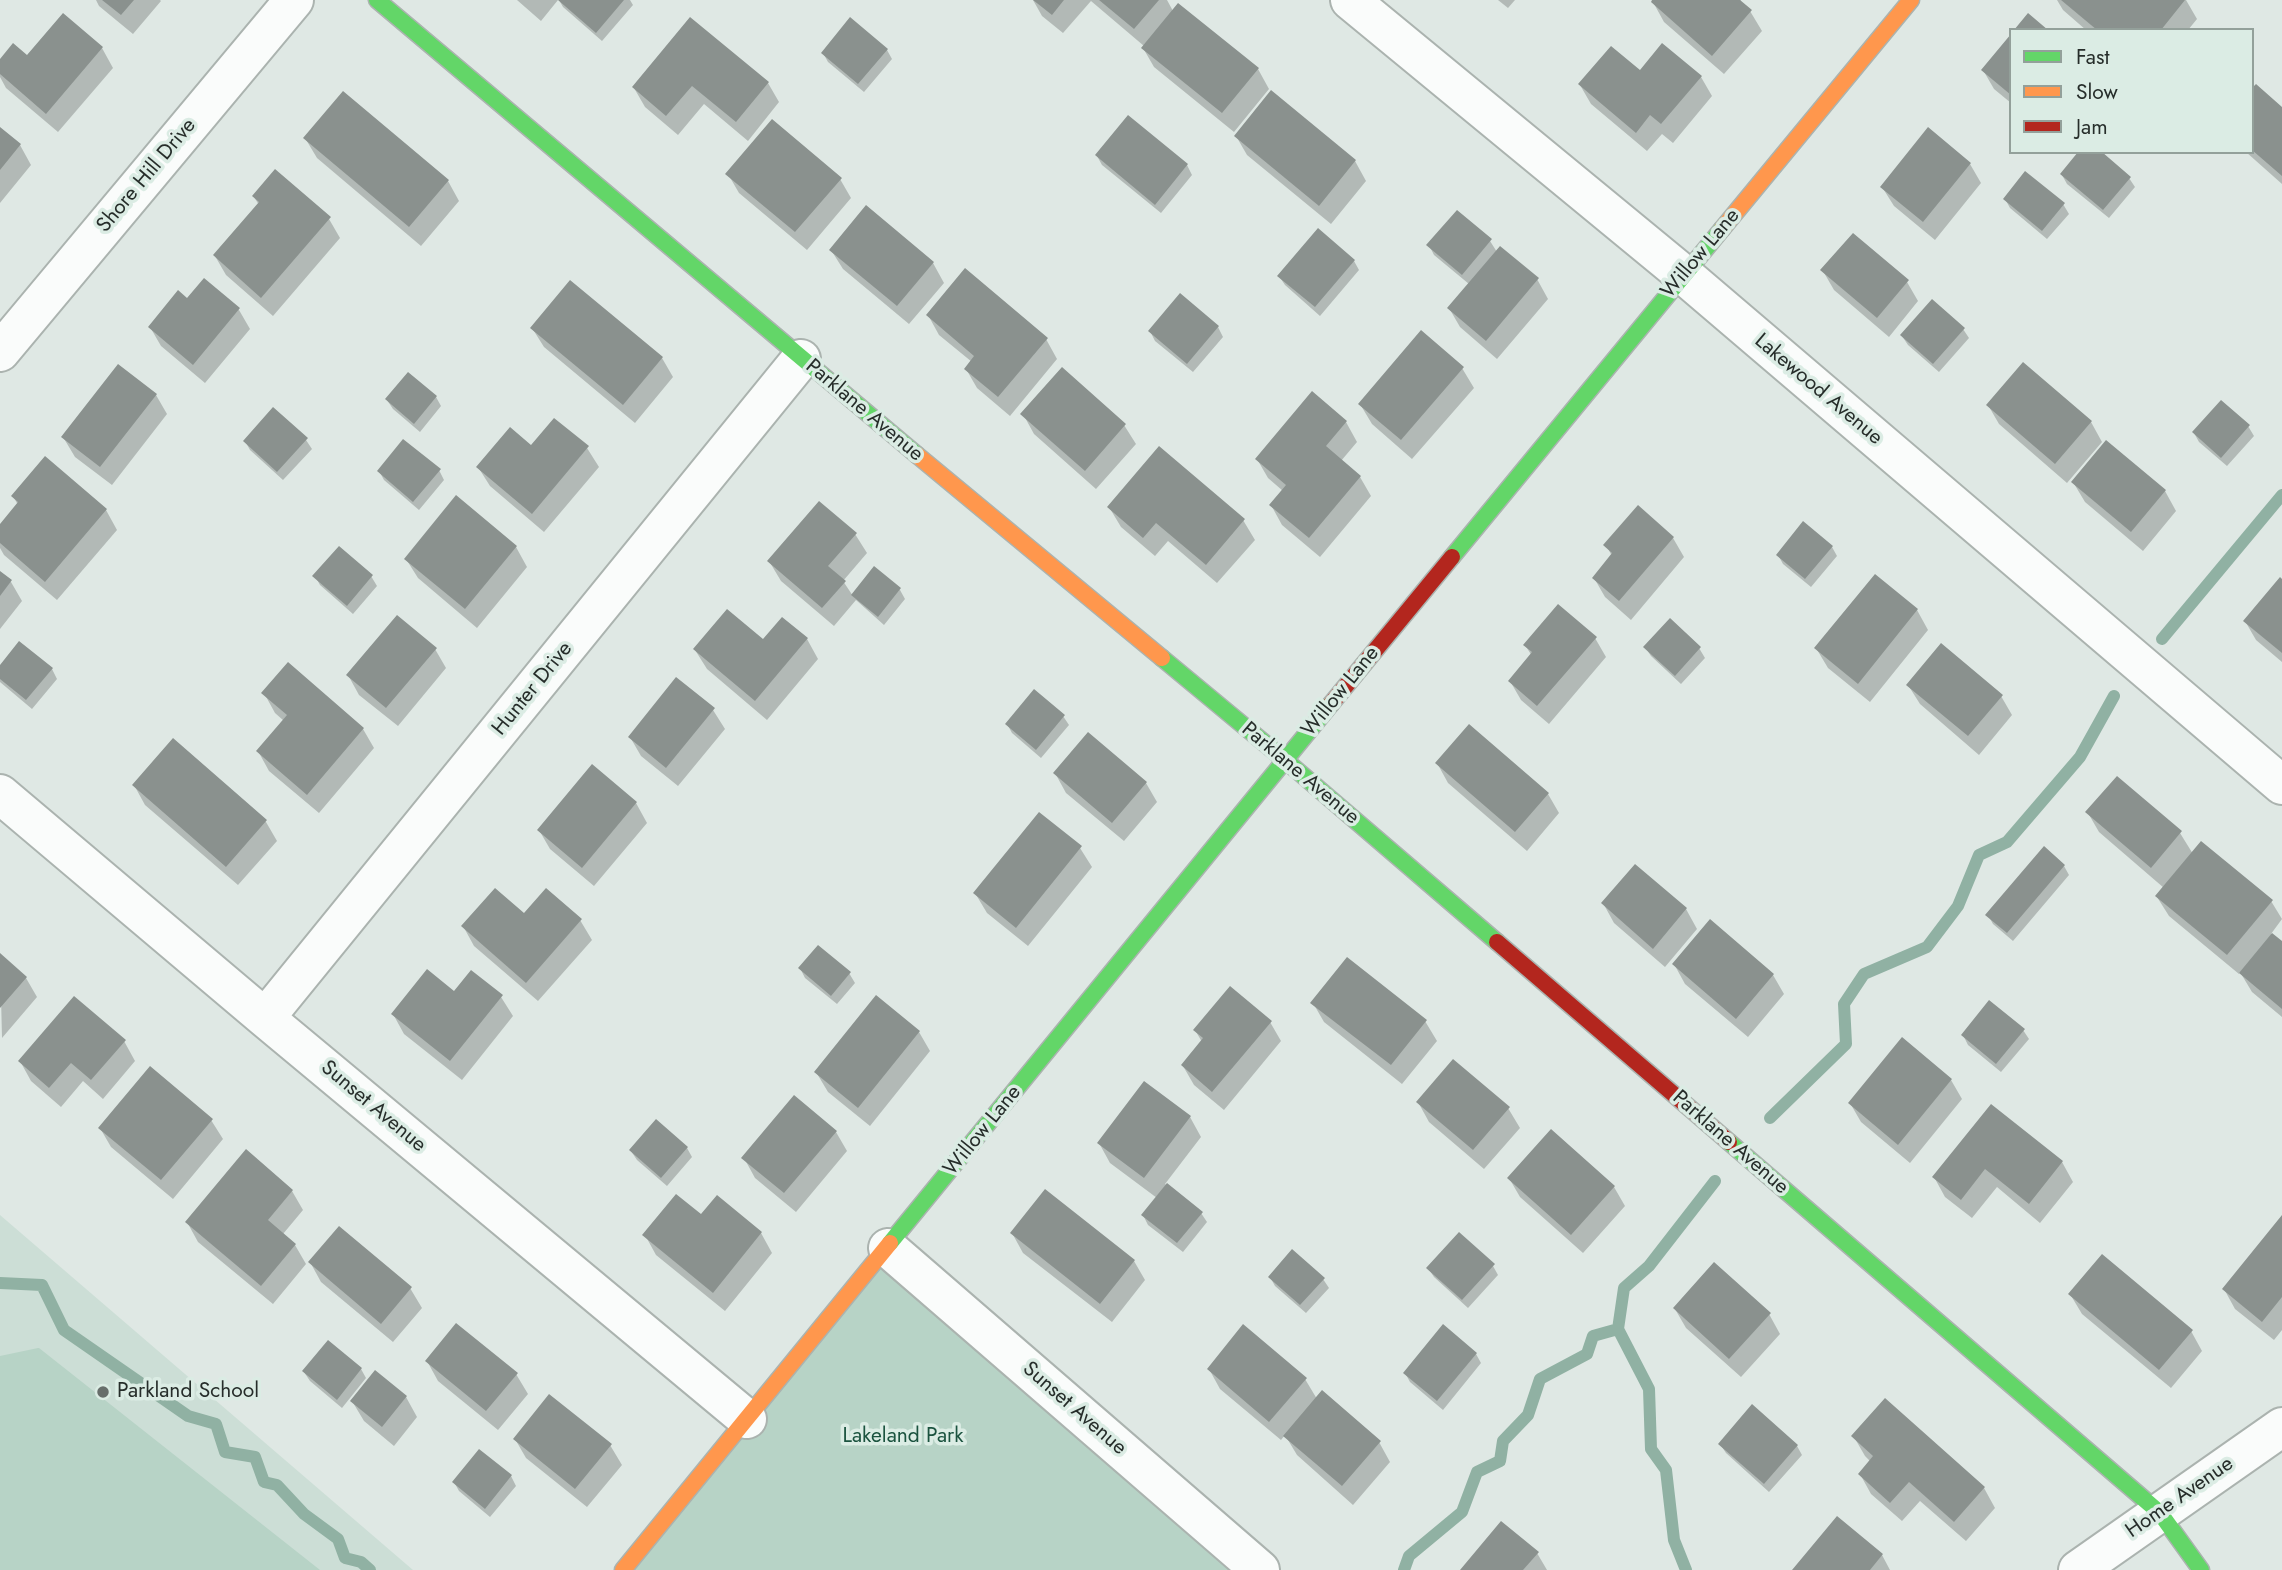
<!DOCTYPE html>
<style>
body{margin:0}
#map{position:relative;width:2282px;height:1570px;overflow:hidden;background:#dfe8e4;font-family:Jost,sans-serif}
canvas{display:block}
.legend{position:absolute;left:2009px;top:28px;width:245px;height:126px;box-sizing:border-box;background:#dbece4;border:2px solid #93a09a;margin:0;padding:9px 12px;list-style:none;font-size:21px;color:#262d2a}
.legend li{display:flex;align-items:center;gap:14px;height:35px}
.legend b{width:35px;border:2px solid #93a09a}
</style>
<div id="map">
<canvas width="2282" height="1570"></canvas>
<ul class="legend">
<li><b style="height:9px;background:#63d668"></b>Fast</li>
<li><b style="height:9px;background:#ff974d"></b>Slow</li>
<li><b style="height:9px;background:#b3261e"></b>Jam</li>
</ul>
</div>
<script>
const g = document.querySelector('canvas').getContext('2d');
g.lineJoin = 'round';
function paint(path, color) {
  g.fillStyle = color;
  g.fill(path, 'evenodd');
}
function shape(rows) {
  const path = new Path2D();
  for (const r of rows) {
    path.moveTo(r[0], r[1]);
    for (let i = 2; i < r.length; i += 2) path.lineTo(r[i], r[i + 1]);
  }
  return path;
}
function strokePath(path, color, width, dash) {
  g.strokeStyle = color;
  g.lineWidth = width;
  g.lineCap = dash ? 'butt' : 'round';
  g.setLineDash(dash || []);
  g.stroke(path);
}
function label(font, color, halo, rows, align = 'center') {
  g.font = font + ' Jost,sans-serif';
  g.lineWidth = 7;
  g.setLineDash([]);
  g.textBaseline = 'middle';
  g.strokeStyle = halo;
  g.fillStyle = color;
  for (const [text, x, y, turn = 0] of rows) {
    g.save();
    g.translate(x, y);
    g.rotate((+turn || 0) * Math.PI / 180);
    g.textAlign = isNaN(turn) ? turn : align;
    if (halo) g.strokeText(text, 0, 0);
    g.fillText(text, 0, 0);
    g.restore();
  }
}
paint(shape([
 [0,1215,413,1570,0,1570]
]), '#ccded6');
paint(shape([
 [888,1248,1260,1570,623,1570],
 [38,1348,39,1348,320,1570,0,1570,0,1356]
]), '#b7d3c6');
paint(shape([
 [96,0,160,0,161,1,133,34,99,6],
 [517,0,558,0,541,21],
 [559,0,630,0,633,5,602,41,563,7],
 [1033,0,1167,0,1173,11,1258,69,1269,89,1234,132,1154,67,1143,48,1144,46,1091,1,1063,33,1042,16],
 [1498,0,1515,0,1508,8],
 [1655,0,1741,0,1740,2,1750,11,1762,31,1724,74,1664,22,1653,2],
 [2057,0,2186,0,2197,19,2188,30,2086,30,2063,10],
 [2011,37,2011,103,1994,89,1983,70],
 [102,48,113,68,58,132,6,88,0,77,0,62],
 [887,50,892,59,864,92,828,62,823,53],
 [1640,72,1701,77,1712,96,1673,143,1662,134,1647,151,1591,104,1580,85],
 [768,83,779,102,748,141,704,104,678,135,645,107,634,88],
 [2252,91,2282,109,2282,184,2246,152,2252,152],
 [1272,93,1355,161,1366,181,1331,224,1247,155,1236,136],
 [0,129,20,145,31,165,0,203],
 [305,138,448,181,459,201,421,246,317,158],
 [1097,156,1187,165,1192,175,1161,213,1102,165],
 [1970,164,1981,183,1935,240,1894,206,1882,187],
 [728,174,840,179,851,198,807,250,739,193],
 [2062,175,2129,178,2135,187,2109,218,2067,184],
 [254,197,329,219,340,238,273,316,226,275,215,256,259,205],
 [2005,199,2063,204,2069,214,2047,239,2010,208],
 [1490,241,1497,252,1537,279,1548,299,1497,359,1460,327,1449,308,1469,284,1434,255,1429,245],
 [831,250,933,263,944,283,909,324,843,269],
 [1354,261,1359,270,1320,316,1285,285,1279,276],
 [1823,271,1907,282,1918,301,1889,337,1834,290],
 [204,280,239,310,250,329,205,383,161,346,150,327,187,300],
 [928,315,1046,339,1057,359,1010,416,977,388,966,369,972,362,939,335],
 [1218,327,1223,337,1193,372,1155,341,1150,331],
 [532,328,662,358,673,377,635,423,544,347],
 [1963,329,1969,338,1939,372,1908,345,1902,336],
 [2023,364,2091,422,2102,442,2067,483,1999,424,1988,405],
 [1462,368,1474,388,1412,459,1372,424,1360,404],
 [156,395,167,414,112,485,75,457,63,437],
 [436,397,441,406,420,432,393,409,387,400],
 [1023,414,1124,425,1136,444,1096,489,1034,434],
 [1346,422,1357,442,1341,461,1360,477,1371,496,1320,557,1282,525,1271,505,1283,491,1268,478,1257,459],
 [2248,426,2254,436,2227,466,2199,442,2194,433],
 [306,440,312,449,283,480,250,450,245,441],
 [531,447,587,448,599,467,544,532,490,486,478,467],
 [439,470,444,480,419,510,384,480,379,471],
 [2073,482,2165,491,2176,511,2143,551,2085,502],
 [13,496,106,510,117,530,57,600,4,555,0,548,0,526,18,505],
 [457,498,516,547,527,567,477,628,418,578,406,559],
 [1109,507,1243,520,1255,540,1217,583,1168,541,1155,556,1121,527],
 [855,534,867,553,843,581,853,596,875,569,900,590,905,599,884,625,856,600,834,626,781,581,769,561],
 [1673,538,1684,557,1631,620,1605,597,1594,578,1612,556,1606,545],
 [1832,547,1837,556,1811,587,1783,564,1778,555],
 [0,573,11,582,22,601,0,629],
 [315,576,371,576,377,586,353,614,320,585],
 [2282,581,2282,662,2256,640,2245,621],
 [1917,610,1928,630,1870,702,1828,668,1816,648],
 [1595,638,1606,657,1549,724,1521,700,1510,681,1532,656,1525,645],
 [807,639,818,659,767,720,707,669,695,650],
 [20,643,52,669,57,679,32,709,0,682,0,667],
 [1645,647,1699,648,1705,658,1681,684,1651,656],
 [435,649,446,668,398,726,359,695,348,675],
 [1908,685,2001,696,2012,715,1979,755,1920,704],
 [264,693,363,729,374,748,319,813,269,771,258,751,284,721,275,713],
 [713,710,725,729,678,786,641,756,630,737],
 [1063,716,1069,725,1041,758,1012,733,1007,724],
 [173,741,266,822,277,841,238,885,145,805,134,785],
 [1437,763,1548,794,1559,813,1527,851,1448,783],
 [1055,773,1146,783,1157,802,1124,841,1066,793],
 [636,803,647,823,594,886,550,849,539,830],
 [2088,813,2180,833,2193,854,2271,901,2282,919,2271,934,2282,943,2282,1017,2252,992,2240,972,2239,974,2169,916,2157,897,2164,888,2099,832],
 [1080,848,1092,867,1028,946,987,913,975,893],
 [1635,866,1686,909,1697,929,1665,967,1614,923,1603,903],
 [2064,866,2069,875,2013,941,1993,924,1988,915],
 [525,916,580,920,592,940,538,1001,474,946,463,926],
 [0,956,26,978,37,997,2,1038],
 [1674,964,1773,975,1784,994,1748,1037,1685,984],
 [800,968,849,973,855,983,837,1004,805,978],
 [455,994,501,997,513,1016,462,1080,404,1034,393,1014],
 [1313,1003,1425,1021,1437,1041,1402,1084,1324,1022],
 [1270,1022,1281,1041,1224,1110,1194,1085,1183,1066,1202,1042,1195,1030],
 [2023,1030,2029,1039,2001,1072,1968,1045,1963,1035],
 [919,1032,930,1051,870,1126,828,1092,816,1072],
 [124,1041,135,1061,103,1099,83,1081,61,1107,31,1081,20,1061],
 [1951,1080,1962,1099,1910,1163,1861,1122,1850,1103],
 [1418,1102,1508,1108,1520,1128,1484,1169,1429,1122],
 [1991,1106,2062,1162,2073,1182,2040,1223,1997,1187,1972,1218,1945,1197,1934,1177],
 [1190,1117,1201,1137,1165,1184,1201,1213,1207,1222,1183,1252,1148,1225,1143,1215,1157,1198,1110,1163,1099,1143],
 [211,1120,223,1139,173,1199,111,1147,100,1128],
 [836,1132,847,1151,796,1212,755,1178,744,1158],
 [687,1148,692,1157,667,1186,637,1160,631,1151],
 [1509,1178,1614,1187,1625,1206,1583,1253,1520,1197],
 [292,1191,303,1210,283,1234,295,1245,306,1264,273,1304,198,1242,187,1222],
 [717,1197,761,1233,772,1253,725,1311,656,1255,645,1235,702,1217],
 [2282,1218,2282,1330,2274,1340,2235,1309,2224,1289],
 [1012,1233,1134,1261,1145,1280,1112,1322,1023,1253],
 [310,1262,410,1288,422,1308,393,1342,321,1282],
 [1493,1266,1498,1275,1468,1308,1434,1277,1428,1268],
 [1270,1277,1323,1279,1329,1288,1306,1313,1275,1286],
 [2070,1294,2191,1331,2202,1351,2171,1388,2082,1314],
 [1675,1309,1769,1314,1780,1334,1741,1377,1686,1328],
 [1476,1354,1481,1363,1443,1410,1410,1382,1405,1373],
 [427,1361,516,1374,528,1394,498,1430,438,1381],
 [361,1369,366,1378,342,1408,310,1381,304,1372],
 [1209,1369,1305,1379,1317,1399,1379,1442,1390,1462,1353,1505,1297,1455,1285,1435,1281,1440,1220,1389],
 [406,1397,417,1417,394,1446,364,1421,352,1401],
 [1885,1401,1984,1488,1995,1508,1966,1541,1920,1501,1902,1521,1871,1494,1860,1474,1871,1462,1865,1456,1854,1437],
 [515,1439,610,1445,622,1465,587,1507,526,1458],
 [1720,1444,1797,1446,1802,1455,1769,1492,1726,1453],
 [511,1476,516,1486,490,1517,459,1491,454,1482],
 [1838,1518,1882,1555,1890,1570,1794,1570],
 [1537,1553,1547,1570,1463,1570]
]), '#0003');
strokePath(shape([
 [2162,639,2282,495],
 [1770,1118,1846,1044,1844,1004,1864,974,1927,947,1958,906,1979,855,2007,842,2080,757,2114,696],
 [0,1283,42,1285,64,1330,188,1416,216,1424,225,1452,255,1457,264,1482,277,1485,304,1514,338,1539,345,1558,361,1562,370,1570],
 [1404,1570,1409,1556,1462,1512,1477,1472,1500,1461,1503,1441,1528,1415,1540,1379,1587,1354,1593,1336,1618,1329],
 [1686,1570,1674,1540,1666,1470,1651,1449,1649,1389,1618,1329,1624,1288,1649,1266,1715,1181]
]), '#90b1a3', 12);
paint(shape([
 [102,0,134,0,121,15],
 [558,0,624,0,596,33],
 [1033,0,1064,0,1052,15],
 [1099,0,1159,0,1134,29],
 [1652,0,1740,0,1752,10,1712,56,1651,2],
 [2061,0,2185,0,2161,30,2097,30],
 [1178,3,1259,68,1222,113,1141,48],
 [63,13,103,47,46,114,0,74,0,59,13,43,27,55],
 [2028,13,2048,30,2014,30],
 [690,17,769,82,736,122,692,86,666,116,632,87],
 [850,17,888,49,858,84,821,53],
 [2011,34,2011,95,1981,70],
 [1662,43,1702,76,1661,124,1650,115,1636,133,1578,84,1611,46,1640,70],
 [2256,84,2282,107,2282,176,2252,150,2252,88],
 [1271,90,1356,160,1319,206,1234,136],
 [343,91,449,180,409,227,303,138],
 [1128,115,1188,164,1155,205,1095,155],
 [772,119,842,178,795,232,725,174],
 [0,127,21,144,0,170],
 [1928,127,1971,163,1923,222,1880,187],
 [2078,152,2102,152,2131,177,2103,210,2060,174],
 [275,169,331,217,261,298,213,255,259,202,252,196],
 [2025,171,2065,203,2042,231,2003,199],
 [866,205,934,262,897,306,829,250],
 [1457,210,1492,239,1462,275,1426,245],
 [1318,228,1355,260,1315,307,1277,276],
 [1853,233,1909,280,1877,318,1820,270],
 [1500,246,1539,278,1486,341,1447,308],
 [965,268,1048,338,998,397,964,369,974,356,926,315],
 [204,278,240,308,193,365,148,327,178,290,187,298],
 [570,280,663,357,623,405,530,328],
 [1180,293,1219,326,1187,364,1148,331],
 [1932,299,1965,328,1933,364,1900,335],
 [1421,330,1464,367,1401,440,1358,404],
 [2023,362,2092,421,2055,464,1986,405],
 [118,364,157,394,100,467,61,437],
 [1062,367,1126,424,1085,471,1020,414],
 [408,372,437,396,414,424,385,399],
 [1312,391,1347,421,1326,446,1361,476,1309,538,1269,505,1286,485,1255,459],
 [2221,400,2250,425,2221,458,2192,432],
 [273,407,308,438,277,472,243,441],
 [554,418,589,446,532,514,476,467,510,427,531,445],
 [403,439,441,469,413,502,377,471],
 [2106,440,2166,490,2131,532,2071,482],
 [1159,446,1245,519,1206,565,1156,523,1143,538,1107,507],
 [45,456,107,509,45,582,0,543,0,524,18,502,11,496],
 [456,495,517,546,465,609,404,559],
 [819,501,857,533,828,566,846,581,822,608,767,561],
 [1638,505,1674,537,1619,601,1592,578,1612,553,1603,545],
 [1803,521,1833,546,1805,579,1776,555],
 [339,546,373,575,347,606,312,576],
 [874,566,901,588,878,617,851,595],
 [0,571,12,580,0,596],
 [1875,574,1918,609,1858,684,1814,648],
 [2280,577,2282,579,2282,653,2243,621],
 [1558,604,1597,637,1537,706,1508,681,1532,652,1523,645],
 [727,609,763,639,782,617,808,638,755,701,693,649],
 [397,615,437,648,386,708,346,675],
 [1670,618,1701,647,1675,676,1643,647],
 [19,641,53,668,26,700,0,679,0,665],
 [1941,643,2003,695,1968,736,1906,685],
 [288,662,364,728,307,795,256,751,287,715,261,693],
 [676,677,715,708,666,768,628,737],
 [1034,689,1065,715,1036,750,1005,724],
 [1469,724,1549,793,1515,832,1435,763],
 [1088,732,1147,782,1112,823,1053,773],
 [173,738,267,820,226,867,132,785],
 [592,764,637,802,582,868,537,830],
 [2117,776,2182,831,2151,868,2085,812],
 [1039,812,1082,846,1016,928,973,893],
 [2201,841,2273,900,2227,955,2155,896],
 [2044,846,2065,865,2007,933,1985,915],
 [1635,864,1687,908,1653,949,1601,903],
 [495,888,524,913,546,888,582,919,526,983,461,926],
 [1710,919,1774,974,1736,1019,1672,964],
 [2272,933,2282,941,2282,1009,2239,973],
 [818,945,851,972,831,996,798,968],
 [0,953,27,977,0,1008],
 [1347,957,1427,1020,1391,1065,1310,1003],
 [427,969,454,991,471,970,503,995,450,1061,391,1014],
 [1230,986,1272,1021,1212,1092,1181,1065,1203,1038,1193,1030],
 [876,995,920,1031,858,1108,814,1072],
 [74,996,126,1040,91,1080,71,1063,49,1088,18,1061],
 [1989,1000,2025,1029,1996,1064,1961,1035],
 [1902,1037,1952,1079,1898,1145,1848,1103],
 [1453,1059,1510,1107,1473,1150,1416,1102],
 [150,1066,213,1119,161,1180,98,1128],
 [1144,1081,1191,1116,1144,1178,1097,1143],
 [794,1095,837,1131,784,1193,741,1158],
 [1991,1104,2063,1161,2029,1204,1985,1169,1961,1200,1932,1177],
 [656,1119,688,1147,661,1178,629,1150],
 [1551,1129,1615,1186,1571,1235,1507,1178],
 [246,1149,293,1190,268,1220,296,1244,261,1286,185,1222],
 [1167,1183,1203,1212,1177,1243,1141,1215],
 [1045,1189,1135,1260,1100,1304,1010,1233],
 [676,1194,701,1214,717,1195,762,1232,713,1293,642,1235],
 [2282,1215,2282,1297,2262,1322,2222,1289],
 [339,1226,412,1287,381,1324,308,1262],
 [1459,1232,1495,1264,1462,1300,1426,1268],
 [1292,1249,1325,1278,1300,1305,1268,1277],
 [2102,1254,2193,1330,2159,1370,2068,1294],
 [1714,1262,1771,1313,1729,1359,1673,1308],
 [456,1323,518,1373,486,1411,425,1361],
 [1243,1324,1307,1378,1269,1422,1207,1369],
 [1443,1324,1477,1353,1437,1401,1403,1373],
 [328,1340,362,1368,337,1400,302,1371],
 [375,1370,407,1396,382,1427,350,1401],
 [1322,1390,1381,1441,1342,1486,1283,1436],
 [549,1394,612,1444,575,1489,513,1439],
 [1885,1398,1985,1487,1954,1522,1909,1482,1890,1503,1858,1474,1873,1456,1851,1436],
 [1752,1404,1798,1445,1764,1484,1718,1444],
 [479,1449,512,1475,485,1509,452,1482],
 [1837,1516,1883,1554,1870,1570,1792,1570],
 [1501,1521,1539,1552,1523,1570,1460,1570]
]), '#8a918e');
const street = shape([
 [1350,0,1684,275,2282,785],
 [0,352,294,0],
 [0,794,265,1018,747,1419],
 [265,1018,801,359],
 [888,1248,1260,1570],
 [2078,1570,2282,1427]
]);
const fast = shape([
 [377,0,917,455],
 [1452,557,1722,229],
 [1162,658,1285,760,1497,942],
 [1729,1142,2160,1513,2201,1570],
 [890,1243,1331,704]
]);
const slow = shape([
 [1722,229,1911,0],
 [917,455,1162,658],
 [623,1570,890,1243]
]);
const jam = shape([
 [1331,704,1452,557],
 [1497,942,1729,1142]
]);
strokePath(street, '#abb3af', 42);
strokePath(fast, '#abb3af', 19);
strokePath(slow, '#abb3af', 19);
strokePath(jam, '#abb3af', 19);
strokePath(street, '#fafcfb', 38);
strokePath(fast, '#63d668', 16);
strokePath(slow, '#ff974d', 16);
strokePath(jam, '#b3261e', 16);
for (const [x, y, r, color] of [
 [103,1392,7,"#676e6b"]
]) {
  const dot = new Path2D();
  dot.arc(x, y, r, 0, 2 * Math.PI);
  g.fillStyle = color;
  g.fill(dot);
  strokePath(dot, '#dbece4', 2.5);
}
label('21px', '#262d2a', '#dbece4', [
 ["Shore Hill Drive",147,176,-50],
 ["Willow Lane",1701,254,-50],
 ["Lakewood Avenue",1818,390,40],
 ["Parklane Avenue",864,411,40],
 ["Hunter Drive",533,689,-51],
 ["Willow Lane",1341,692,-51],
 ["Parklane Avenue",1300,774,40],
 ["Sunset Avenue",373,1107,40],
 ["Willow Lane",983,1131,-51],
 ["Parklane Avenue",1730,1143,41],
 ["Sunset Avenue",1074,1409,41],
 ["Home Avenue",2180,1498,-35]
]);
label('21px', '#262d2a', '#dbece4', [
 ["Parkland School",117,1392]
], 'left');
label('21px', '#1b533f', '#dbece4', [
 ["Lakeland Park",903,1437]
]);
</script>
